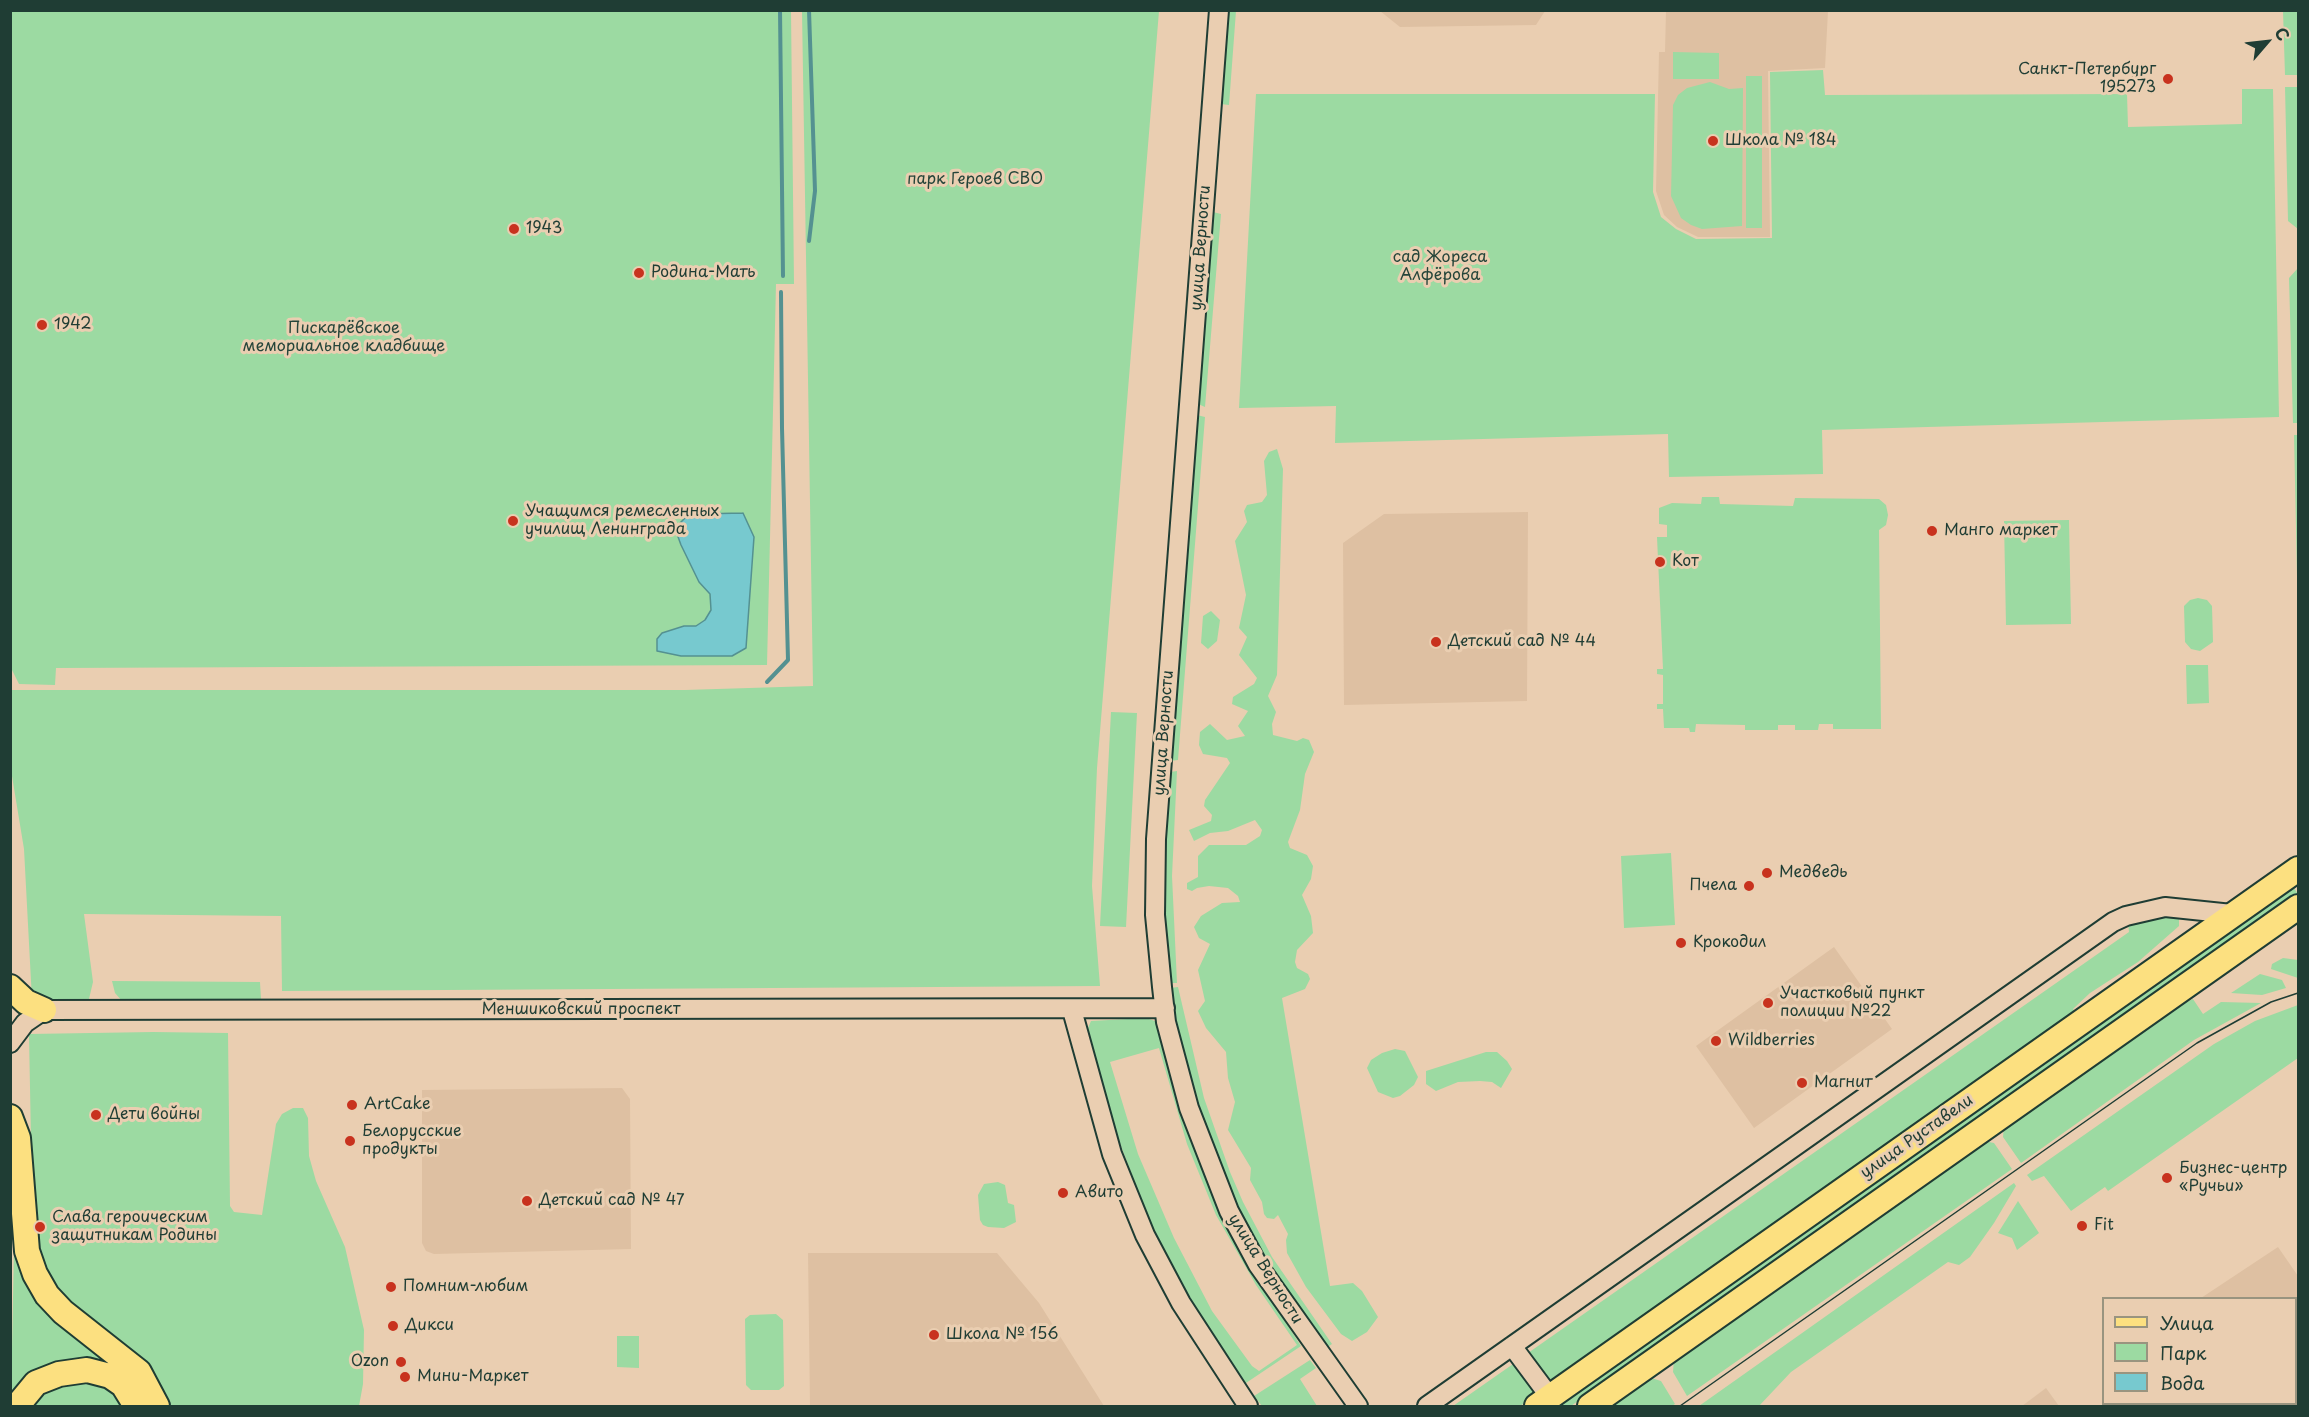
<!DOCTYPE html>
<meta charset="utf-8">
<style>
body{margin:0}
#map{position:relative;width:2309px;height:1417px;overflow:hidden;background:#eaceb1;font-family:"Playpen Sans",sans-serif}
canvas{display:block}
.frame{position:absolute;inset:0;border:12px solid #1f3d34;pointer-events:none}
.legend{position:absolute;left:2102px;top:1297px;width:195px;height:108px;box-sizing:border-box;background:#eaceb1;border:2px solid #99947f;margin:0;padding:8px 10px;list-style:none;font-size:18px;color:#1f3d34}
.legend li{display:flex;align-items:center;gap:12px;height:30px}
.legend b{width:30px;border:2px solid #99947f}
.north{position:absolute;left:2237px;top:12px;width:60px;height:60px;-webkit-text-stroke:4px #eaceb1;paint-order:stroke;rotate:62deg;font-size:16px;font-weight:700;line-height:24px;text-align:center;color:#1f3d34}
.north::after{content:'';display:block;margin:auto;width:21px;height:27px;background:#1f3d34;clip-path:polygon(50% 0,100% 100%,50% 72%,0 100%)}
</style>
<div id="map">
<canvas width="2309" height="1417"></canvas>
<div class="frame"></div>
<ul class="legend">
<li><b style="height:8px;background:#fce080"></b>Улица</li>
<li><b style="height:16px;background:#9cdaa2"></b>Парк</li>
<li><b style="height:16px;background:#77c9cf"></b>Вода</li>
</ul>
<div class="north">С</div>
</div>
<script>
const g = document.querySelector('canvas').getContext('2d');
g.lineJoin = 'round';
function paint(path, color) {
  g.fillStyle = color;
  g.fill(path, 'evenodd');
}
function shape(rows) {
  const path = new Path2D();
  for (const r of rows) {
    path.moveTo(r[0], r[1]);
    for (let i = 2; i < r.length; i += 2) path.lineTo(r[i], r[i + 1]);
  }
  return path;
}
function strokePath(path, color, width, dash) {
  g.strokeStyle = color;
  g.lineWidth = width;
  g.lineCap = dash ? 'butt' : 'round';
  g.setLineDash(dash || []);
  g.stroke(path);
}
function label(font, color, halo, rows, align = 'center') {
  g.font = font + ' "Playpen Sans",sans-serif';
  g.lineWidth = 6;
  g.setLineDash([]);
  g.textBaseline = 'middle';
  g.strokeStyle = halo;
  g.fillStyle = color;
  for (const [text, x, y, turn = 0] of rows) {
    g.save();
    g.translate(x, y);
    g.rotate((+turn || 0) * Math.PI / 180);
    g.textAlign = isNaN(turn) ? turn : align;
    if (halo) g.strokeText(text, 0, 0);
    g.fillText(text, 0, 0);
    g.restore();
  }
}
paint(shape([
 [1380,11,1545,10,1545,11,1536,25,1400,27],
 [1666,11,1828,11,1825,68,1768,71,1770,237,1698,237,1677,227,1664,215,1656,191,1659,52,1665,52],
 [1528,512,1527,701,1344,705,1343,543,1384,514],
 [1834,947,1892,1029,1754,1128,1696,1046],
 [622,1088,630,1099,631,1249,434,1254,426,1251,422,1243,422,1090],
 [2278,1247,2298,1276,2298,1406,2262,1406,2260,1404,2296,1404,2296,1298,2201,1298],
 [808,1253,997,1253,1039,1303,1104,1406,810,1406],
 [2046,1388,2059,1406,2022,1406]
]), '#dec0a2');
paint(shape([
 [10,11,791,11,794,284,776,284,767,665,56,668,55,685,19,684,10,666],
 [802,11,1159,11,1097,768,1092,886,1100,986,282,991,281,916,84,914,93,982,89,999,32,1000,24,849,11,770,11,690,685,690,813,686],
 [1228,11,1236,11,1229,105,1221,104],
 [2283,11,2298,11,2298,75,2285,75],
 [1673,52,1719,53,1719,79,1673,79],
 [1823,70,1825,95,2127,94,2128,127,2242,124,2242,89,2273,89,2279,417,1822,430,1823,474,1669,477,1668,434,1335,443,1336,406,1239,408,1256,94,1655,94,1653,192,1661,217,1676,229,1696,239,1772,238,1770,72],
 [1746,76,1762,76,1762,228,1746,228],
 [1710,82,1729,89,1743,88,1742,226,1702,229,1691,225,1681,218,1671,196,1673,105,1678,95,1687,88],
 [2285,87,2298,87,2298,229,2288,221],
 [1213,212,1221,214,1205,407,1198,404],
 [2298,268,2298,423,2293,423,2289,278],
 [1197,415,1205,417,1178,760,1170,761],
 [2294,435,2298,435,2298,623],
 [1277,449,1283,469,1277,675,1268,696,1276,712,1272,724,1273,735,1297,741,1303,738,1309,740,1314,752,1305,774,1300,810,1288,842,1290,848,1307,855,1313,866,1311,879,1302,895,1311,916,1313,933,1297,950,1295,962,1297,968,1308,974,1310,979,1305,989,1282,998,1330,1286,1353,1283,1362,1291,1378,1317,1367,1332,1352,1341,1341,1334,1306,1287,1287,1253,1286,1240,1288,1234,1278,1215,1274,1219,1267,1218,1264,1214,1262,1202,1250,1180,1251,1168,1228,1130,1235,1102,1228,1078,1226,1052,1206,1028,1198,1011,1205,1001,1198,970,1210,944,1199,938,1194,927,1201,916,1222,903,1240,902,1238,896,1228,888,1209,886,1197,888,1192,891,1187,889,1187,883,1198,877,1198,856,1209,845,1246,845,1260,836,1262,830,1255,820,1228,831,1210,833,1194,841,1189,830,1211,821,1212,815,1204,806,1205,800,1230,763,1227,758,1203,754,1199,745,1200,732,1210,724,1227,740,1245,736,1238,726,1248,711,1232,704,1233,697,1254,684,1257,678,1239,655,1247,637,1239,628,1246,595,1235,541,1247,522,1244,511,1247,505,1262,502,1267,495,1264,461,1269,452],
 [1702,497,1719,497,1720,504,1793,506,1795,498,1879,499,1886,505,1888,515,1886,525,1879,530,1881,729,1833,729,1833,724,1819,724,1818,730,1795,730,1795,725,1778,725,1778,730,1745,730,1745,725,1696,724,1695,732,1690,732,1689,728,1664,728,1663,709,1657,709,1657,704,1663,704,1663,675,1657,674,1657,669,1663,669,1657,537,1667,537,1667,525,1659,524,1659,508,1672,503,1701,504],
 [2069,520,2071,624,2006,625,2004,521],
 [2198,598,2207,600,2212,606,2213,642,2200,651,2191,649,2185,642,2184,606,2190,600],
 [1211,611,1220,620,1217,641,1208,649,1201,643,1203,616],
 [2186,665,2208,665,2209,703,2187,704],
 [1111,712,1137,713,1126,927,1100,926],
 [1177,771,1172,876,1177,983,1170,983,1163,915,1164,839,1170,772],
 [1671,853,1675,925,1624,928,1621,856],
 [2294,888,2298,894,1571,1406,1556,1406],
 [2167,914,2179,915,2179,926,2138,962,2090,993,2073,1009,2077,1014,1554,1381,1546,1377,1528,1353,2129,932,2128,923],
 [2283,958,2298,960,2298,978,2271,969,2272,964],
 [2260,974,2282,980,2286,988,2262,995,2231,993],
 [112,981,260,982,261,999,122,1001,115,993],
 [1178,987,1204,1098,1230,1172,1243,1202,1272,1257,1332,1344,1326,1348,1250,1233,1208,1136,1174,1016,1170,988],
 [2193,999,2203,1014,2221,1002,2261,1003,2194,1040,2021,1163,2003,1137,2004,1126,2168,1011],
 [2298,1005,2298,1058,2108,1191,2105,1187,2071,1211,2044,1176,2032,1181,2027,1175,2214,1044,2255,1021],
 [1146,1018,1158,1022,1187,1127,1215,1200,1236,1245,1301,1346,1243,1385,1187,1297,1159,1245,1114,1128,1098,1068,1088,1028,1091,1021],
 [1159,1048,1187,1144,1216,1215,1256,1285,1297,1345,1259,1371,1252,1366,1212,1311,1174,1238,1138,1154,1110,1062],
 [153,1032,228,1033,230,1206,234,1212,262,1215,276,1124,282,1114,293,1108,303,1108,308,1118,309,1156,316,1181,345,1247,364,1330,363,1384,359,1406,167,1406,54,1291,33,1248,29,1034],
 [1395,1049,1405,1051,1418,1077,1414,1085,1400,1096,1393,1098,1378,1092,1367,1068,1371,1060,1382,1053],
 [1486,1052,1497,1052,1507,1061,1512,1069,1501,1088,1492,1082,1480,1081,1458,1082,1436,1091,1426,1084,1426,1071],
 [1984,1141,1994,1143,2012,1169,1687,1396,1673,1372,1674,1359],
 [998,1182,1005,1185,1008,1203,1014,1205,1016,1222,1004,1228,988,1227,983,1225,980,1220,978,1195,984,1184],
 [2014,1183,2016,1186,1994,1223,1970,1257,1959,1265,1948,1262,1791,1372,1759,1406,1699,1406],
 [2018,1201,2039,1233,2017,1250,2012,1238,1998,1233],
 [14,1246,17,1247,45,1309,69,1332,101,1355,98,1363,11,1400],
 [776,1314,783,1320,784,1386,779,1390,751,1390,746,1385,745,1319,750,1315],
 [617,1336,639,1336,639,1368,617,1367],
 [1310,1360,1316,1368,1300,1379,1317,1406,1262,1406,1254,1396],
 [1516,1362,1534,1384,1536,1394,1532,1398,1520,1406,1453,1406],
 [1648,1377,1661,1381,1675,1404,1672,1406,1607,1406],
 [89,1381,105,1385,120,1396,127,1406,32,1406,45,1391,60,1383]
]), '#9cdaa2');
const water = shape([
 [743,513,754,537,746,648,732,656,681,656,657,651,657,639,662,633,684,626,696,626,705,620,711,610,710,594,699,582,681,545,677,534,679,524,686,517,698,514,743,513]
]);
paint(water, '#77c9cf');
strokePath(water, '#549191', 1.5);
strokePath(shape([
 [780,10,783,276],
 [809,10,815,191,809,241],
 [767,682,788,660,782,428,781,292]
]), '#549191', 4);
const minor = shape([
 [1219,10,1156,839,1155,915,1162,987,1166,1022,1189,1108,1229,1211,1258,1265,1358,1406],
 [1072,1010,1112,1154,1145,1235,1181,1303,1248,1406],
 [10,1043,25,1023,44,1010,1165,1008],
 [1512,1346,1550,1397],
 [1427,1406,2113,922,2126,916,2165,907,2232,914]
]);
const major = shape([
 [10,987,26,1002,44,1010],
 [10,1117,18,1138,27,1251,35,1274,47,1295,63,1312,139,1372,157,1406],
 [17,1406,36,1383,59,1374,87,1370,110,1376,123,1385,136,1406],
 [1537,1406,2298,869],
 [1590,1406,2298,907]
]);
strokePath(minor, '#1f3d34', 22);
strokePath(major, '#1f3d34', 28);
strokePath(minor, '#eaceb1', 18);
strokePath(major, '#fce080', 24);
strokePath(shape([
 [1680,1406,2197,1043,2271,1002,2298,993]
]), '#1f3d34', 1.5);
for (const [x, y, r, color] of [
 [2168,79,6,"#c8321e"],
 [1713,141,6,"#c8321e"],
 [514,229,6,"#c8321e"],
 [639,273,6,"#c8321e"],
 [42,325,6,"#c8321e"],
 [513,521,6,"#c8321e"],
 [1932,531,6,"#c8321e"],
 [1660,562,6,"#c8321e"],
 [1436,642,6,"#c8321e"],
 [1767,873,6,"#c8321e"],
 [1749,886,6,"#c8321e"],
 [1681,943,6,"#c8321e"],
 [1768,1003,6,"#c8321e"],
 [1716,1041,6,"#c8321e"],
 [1802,1083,6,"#c8321e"],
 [352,1105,6,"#c8321e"],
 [96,1115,6,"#c8321e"],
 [350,1141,6,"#c8321e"],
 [2167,1178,6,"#c8321e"],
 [1063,1193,6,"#c8321e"],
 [527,1201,6,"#c8321e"],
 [2082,1226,6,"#c8321e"],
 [40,1227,6,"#c8321e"],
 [391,1287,6,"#c8321e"],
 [393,1326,6,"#c8321e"],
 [934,1335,6,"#c8321e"],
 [401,1362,6,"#c8321e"],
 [405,1377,6,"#c8321e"]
]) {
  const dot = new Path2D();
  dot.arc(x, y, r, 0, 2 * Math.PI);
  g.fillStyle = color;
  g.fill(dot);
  strokePath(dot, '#eaceb1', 2);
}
label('16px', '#1f3d34', '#eaceb1', [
 ["Санкт-Петербург",2156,70,"right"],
 ["195273",2156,88,"right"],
 ["Школа № 184",1725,141],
 ["1943",526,229],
 ["Родина-Мать",651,273],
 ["1942",54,325],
 ["Учащимся ремесленных",525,512],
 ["училищ Ленинграда",525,530],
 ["Манго маркет",1944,531],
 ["Кот",1672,562],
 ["Детский сад № 44",1448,642],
 ["Медведь",1779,873],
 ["Пчела",1737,886,"right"],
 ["Крокодил",1693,943],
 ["Участковый пункт",1780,994],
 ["полиции №22",1780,1012],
 ["Wildberries",1728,1041],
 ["Магнит",1814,1083],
 ["ArtCake",364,1105],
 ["Дети войны",108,1115],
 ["Белорусские",362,1132],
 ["продукты",362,1150],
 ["Бизнес-центр",2179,1169],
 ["«Ручьи»",2179,1187],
 ["Авито",1075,1193],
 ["Детский сад № 47",539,1201],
 ["Слава героическим",52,1218],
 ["защитникам Родины",52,1236],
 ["Fit",2094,1226],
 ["Помним-любим",403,1287],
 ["Дикси",405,1326],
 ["Школа № 156",946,1335],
 ["Ozon",389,1362,"right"],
 ["Мини-Маркет",417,1377]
], 'left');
label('16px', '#25453a', '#eaceb1', [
 ["парк Героев СВО",975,180],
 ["сад Жореса",1440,258],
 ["Алфёрова",1440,276],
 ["Пискарёвское",344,329],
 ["мемориальное кладбище",344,347]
]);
label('16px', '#1f3d34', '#eaceb1', [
 ["улица Верности",1201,248,-86],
 ["улица Верности",1164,733,-86],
 ["Меншиковский проспект",581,1010],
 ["улица Руставели",1917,1137,-35],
 ["улица Верности",1265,1269,58]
]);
</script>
